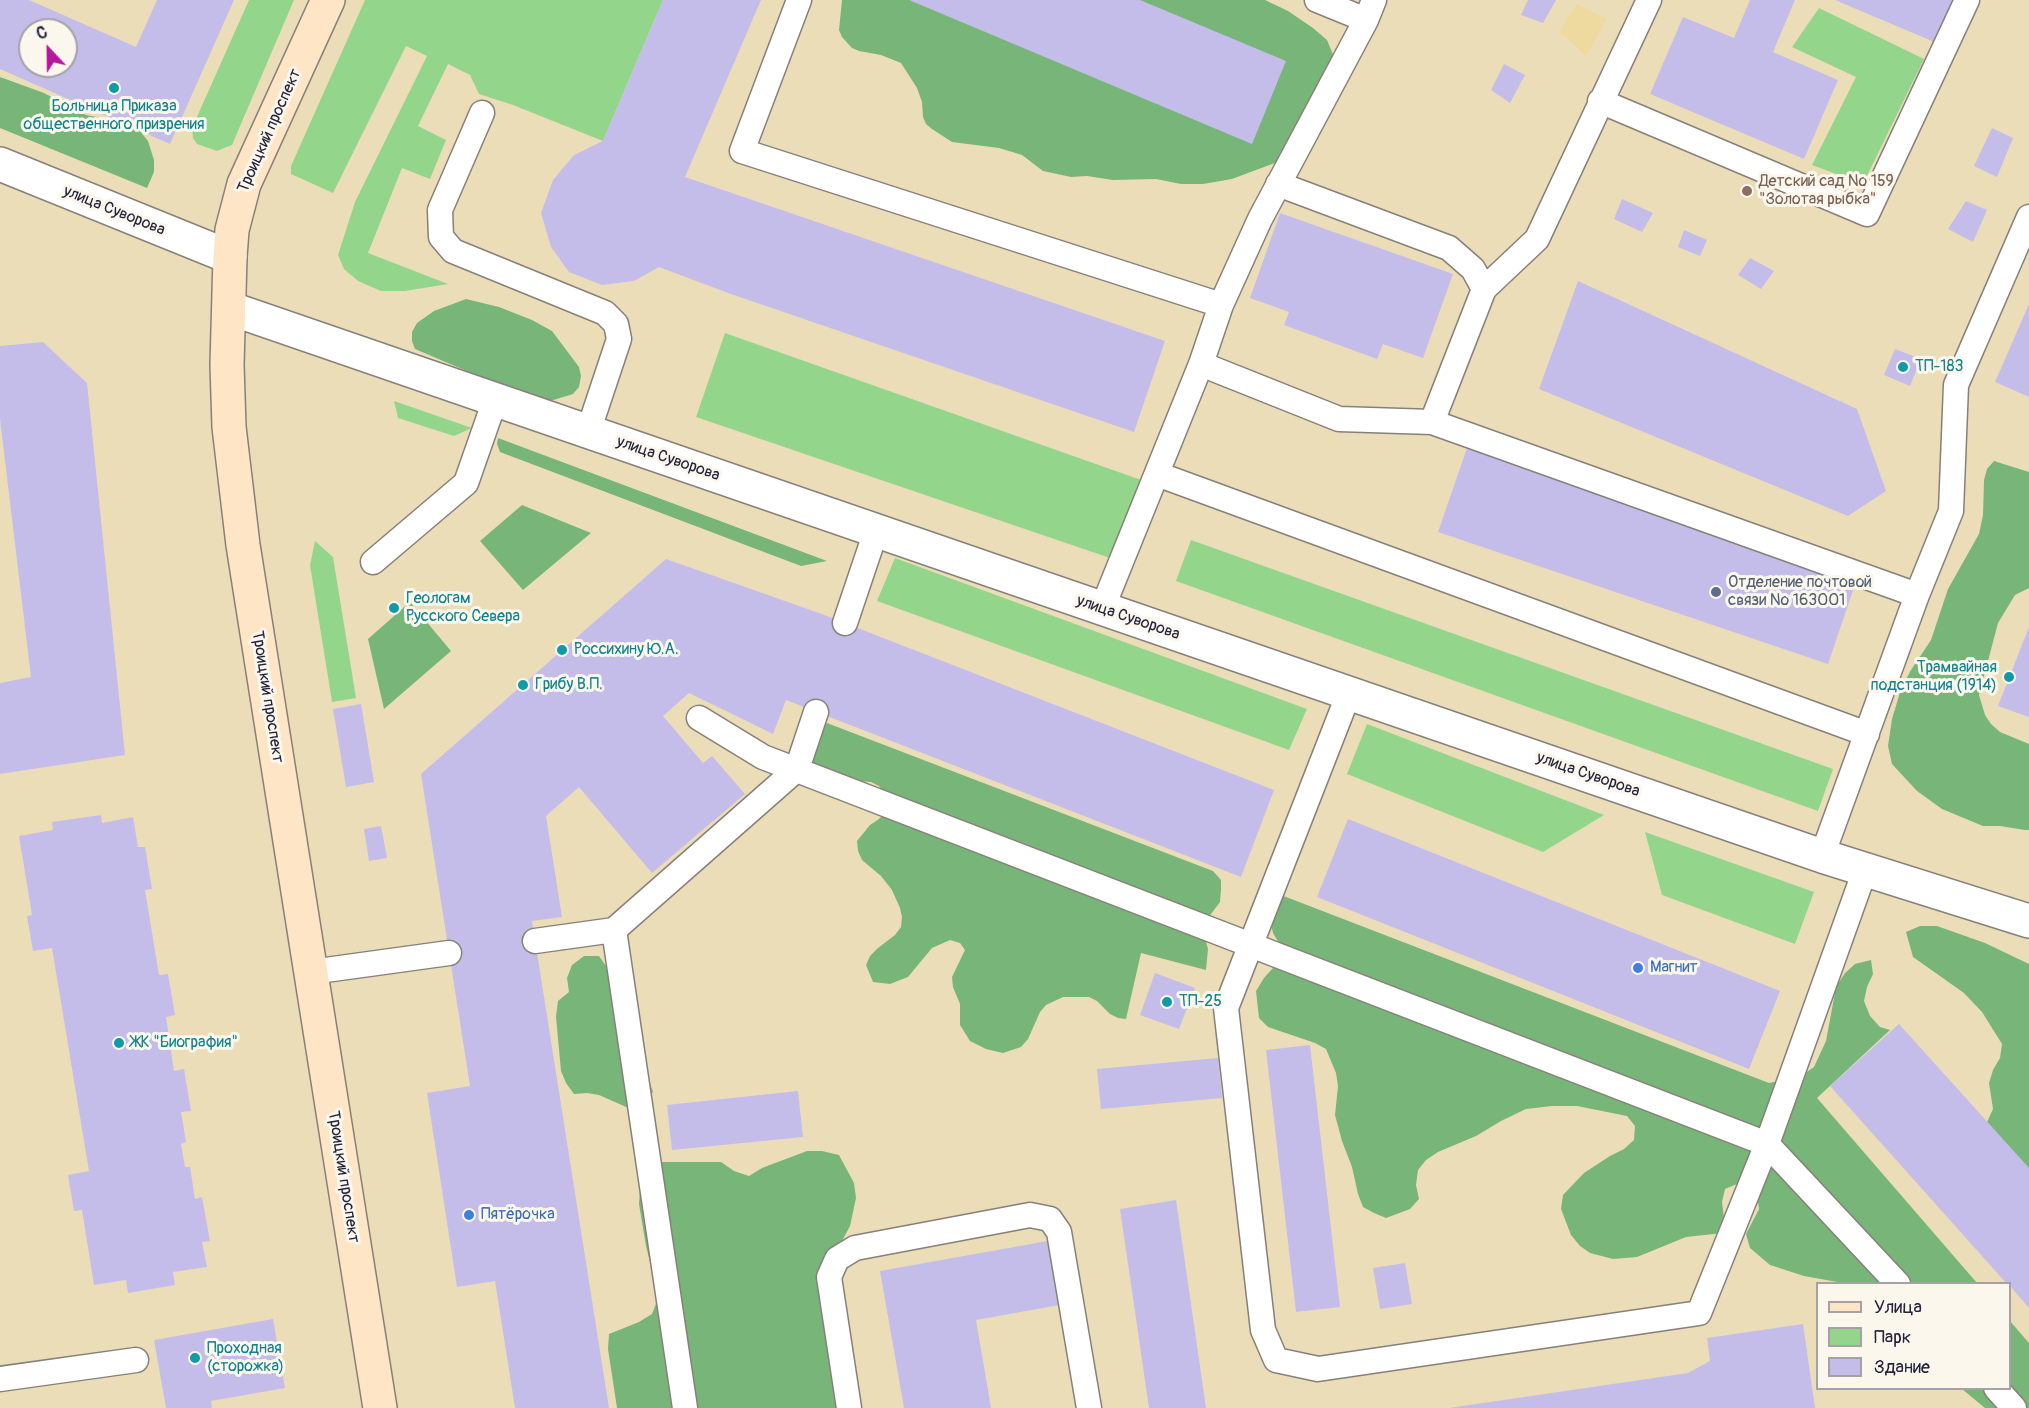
<!DOCTYPE html>
<meta charset="utf-8">
<style>
body{margin:0}
#map{position:relative;width:2029px;height:1408px;overflow:hidden;background:#ecddb9;font-family:Pangolin,sans-serif}
canvas{display:block}
.legend{position:absolute;left:1816px;top:1282px;width:195px;height:108px;box-sizing:border-box;background:#fbf7ec;border:2px solid #a4a2a5;margin:0;padding:8px 10px;list-style:none;font-size:18px;color:#22223b}
.legend li{display:flex;align-items:center;gap:12px;height:30px}
.legend b{width:30px;border:2px solid #a4a2a5}
.north{position:absolute;left:18px;top:18px;width:60px;height:60px;box-sizing:border-box;background:#fbf7ec;border:2px solid #a4a2a5;border-radius:50%;rotate:338deg;font-size:16px;font-weight:700;line-height:24px;text-align:center;color:#22223b}
.north::after{content:'';display:block;margin:auto;width:21px;height:27px;background:#b5179e;clip-path:polygon(50% 0,100% 100%,50% 72%,0 100%)}
</style>
<div id="map">
<canvas width="2029" height="1408"></canvas>
<ul class="legend">
<li><b style="height:8px;background:#fde5c5"></b>Улица</li>
<li><b style="height:16px;background:#94d58c"></b>Парк</li>
<li><b style="height:16px;background:#c4bdea"></b>Здание</li>
</ul>
<div class="north">С</div>
</div>
<script>
const g = document.querySelector('canvas').getContext('2d');
g.lineJoin = 'round';
function paint(path, color) {
  g.fillStyle = color;
  g.fill(path, 'evenodd');
}
function shape(rows) {
  const path = new Path2D();
  for (const r of rows) {
    path.moveTo(r[0], r[1]);
    for (let i = 2; i < r.length; i += 2) path.lineTo(r[i], r[i + 1]);
  }
  return path;
}
function strokePath(path, color, width, dash) {
  g.strokeStyle = color;
  g.lineWidth = width;
  g.lineCap = dash ? 'butt' : 'round';
  g.setLineDash(dash || []);
  g.stroke(path);
}
function label(font, color, halo, rows, align = 'center') {
  g.font = font + ' Pangolin,sans-serif';
  g.lineWidth = 6;
  g.setLineDash([]);
  g.textBaseline = 'middle';
  g.strokeStyle = halo;
  g.fillStyle = color;
  for (const [text, x, y, turn = 0] of rows) {
    g.save();
    g.translate(x, y);
    g.rotate((+turn || 0) * Math.PI / 180);
    g.textAlign = isNaN(turn) ? turn : align;
    if (halo) g.strokeText(text, 0, 0);
    g.fillText(text, 0, 0);
    g.restore();
  }
}
paint(shape([
 [249,0,294,0,232,145,217,151,197,144,193,138,192,128],
 [365,0,663,0,603,141,513,105,479,94,470,75,448,64,418,126,446,140,430,179,402,168,368,253,448,284,405,291,381,291,358,281,344,269,338,255,355,202,427,56,406,46,333,193,291,174,291,166],
 [1819,8,1924,59,1863,184,1812,165,1856,77,1792,47],
 [725,333,1144,481,1113,559,696,417],
 [394,401,472,428,454,436,398,418],
 [1191,540,1833,769,1818,811,1176,581],
 [315,541,333,557,356,698,332,702,310,565],
 [895,558,1307,709,1289,750,877,601],
 [1367,724,1604,815,1543,852,1347,774],
 [1645,832,1814,892,1795,944,1662,895]
]), '#94d58c');
paint(shape([
 [842,0,1265,0,1288,11,1313,28,1327,40,1334,57,1280,161,1232,179,1203,184,1181,184,1156,179,1113,180,1087,176,1071,177,1043,171,1022,155,999,148,952,142,932,129,926,124,923,117,922,102,917,88,901,63,881,55,859,51,852,48,842,37,839,30],
 [0,77,44,93,86,115,123,122,140,131,148,141,154,160,154,172,147,188,0,128],
 [466,299,499,307,532,320,552,331,579,367,581,376,579,387,573,394,547,402,537,401,415,349,412,341,412,332,417,323,434,311],
 [498,438,827,561,801,566,500,452,497,444],
 [1994,461,2029,472,2029,588,2015,595,1998,623,1979,695,1985,715,1991,724,2000,732,2029,744,2029,830,2025,830,2000,826,1983,826,1942,809,1917,791,1892,764,1888,746,1892,719,1901,689,1911,670,1931,640,1948,589,1979,534,1983,515,1984,480,1987,469],
 [522,505,591,533,523,590,480,541],
 [410,602,451,651,384,709,368,639],
 [827,723,1213,871,1221,880,1221,890,1220,902,1208,918,1205,938,1208,949,1206,970,1141,953,1126,1019,1118,1018,1110,1014,1097,1001,1089,997,1063,997,1046,1005,1040,1012,1028,1039,1021,1047,1003,1053,986,1049,970,1041,960,1025,960,1004,953,987,952,977,965,950,960,943,950,940,932,948,908,977,890,984,873,982,866,965,870,956,878,948,895,935,901,927,902,917,900,908,892,890,881,876,862,860,858,851,857,841,870,825,879,819,886,811,884,793,879,786,871,782,854,781,821,772,808,761,818,731],
 [1281,895,1769,1083,1801,1076,1814,1067,1826,1041,1836,987,1845,973,1855,964,1871,960,1873,974,1867,987,1864,1001,1870,1016,1880,1027,1890,1030,1817,1098,1977,1283,1843,1283,1804,1276,1770,1265,1750,1248,1746,1234,1759,1209,1757,1195,1749,1188,1737,1184,1725,1189,1722,1202,1724,1218,1723,1233,1686,1237,1637,1257,1613,1259,1590,1253,1580,1246,1571,1235,1561,1209,1563,1195,1584,1173,1610,1156,1624,1149,1634,1140,1635,1126,1627,1116,1577,1106,1552,1106,1526,1109,1501,1121,1476,1136,1438,1152,1426,1160,1418,1170,1416,1185,1419,1199,1410,1209,1386,1218,1374,1213,1363,1207,1358,1194,1352,1167,1342,1141,1335,1115,1338,1086,1336,1073,1326,1049,1315,1043,1268,1027,1259,1018,1256,991,1264,978,1283,957,1279,943,1273,933,1270,920],
 [1920,926,1937,926,1985,943,2029,964,2029,1173,1987,1122,1993,1109,1989,1083,1993,1070,2000,1058,2002,1044,1982,1012,1964,993,1913,957,1906,932],
 [584,956,599,956,609,970,616,984,653,1092,645,1103,633,1110,599,1095,587,1093,574,1094,566,1083,561,1071,556,1017,558,1001,569,992,567,978,572,965],
 [807,1151,822,1151,839,1155,854,1183,856,1198,850,1226,836,1252,836,1408,617,1408,608,1349,609,1334,639,1322,652,1314,657,1301,656,1286,646,1246,639,1204,641,1174,647,1162,721,1162,734,1171,749,1176,762,1168],
 [2010,1321,2029,1343,2029,1408,1985,1408,1962,1389,2010,1388]
]), '#77b678');
paint(shape([
 [1577,4,1607,19,1586,56,1559,31]
]), '#eeda9e');
paint(shape([
 [0,0,29,0,136,47,157,0,234,0,170,144,0,69],
 [30,30,66,30,66,66,30,66],
 [663,0,761,0,685,177,1165,341,1134,432,728,293,659,267,634,281,602,285,569,272,551,247,541,213,553,180,574,155,603,141],
 [909,0,1140,0,1286,61,1252,144],
 [1528,0,1556,0,1543,23,1521,15],
 [1750,0,1795,0,1773,52,1838,80,1804,159,1650,94,1683,17,1734,38],
 [1835,0,1958,0,1939,44],
 [1504,64,1525,75,1510,103,1491,90],
 [1992,128,2013,138,1997,177,1974,166],
 [1622,199,1653,213,1642,232,1614,219],
 [1966,201,1987,210,1973,242,1948,229],
 [1280,213,1453,274,1423,358,1383,344,1377,359,1284,325,1289,312,1250,298],
 [1684,230,1707,240,1700,256,1678,247],
 [1750,258,1774,271,1761,289,1738,275],
 [1578,281,1857,409,1886,491,1848,516,1539,389],
 [2029,304,2029,397,1995,382],
 [43,342,87,383,125,755,0,774,0,683,31,677,0,419,0,346],
 [1895,349,1921,359,1910,386,1884,375],
 [1468,445,1858,576,1828,664,1438,532],
 [666,559,819,613,1274,790,1241,877,786,700,773,734,689,693,663,716,703,763,712,756,745,794,652,873,579,787,546,816,562,917,532,921,609,1408,515,1408,495,1281,457,1287,427,1093,470,1086,421,774],
 [2029,627,2029,717,1998,706],
 [361,704,374,782,346,787,333,709],
 [101,815,102,823,133,817,138,847,145,847,152,889,145,890,159,975,168,974,175,1015,166,1017,174,1071,184,1069,191,1111,181,1112,186,1142,181,1144,185,1167,190,1167,195,1199,202,1197,210,1241,202,1242,207,1267,173,1272,175,1285,128,1293,126,1280,94,1285,82,1210,74,1211,68,1175,89,1171,52,948,33,951,27,916,32,915,19,836,53,830,52,822],
 [1348,819,1780,991,1749,1069,1317,897],
 [381,826,387,858,369,861,364,829],
 [1155,973,1195,988,1179,1029,1140,1015],
 [1899,1024,2029,1168,2029,1308,2010,1286,2010,1284,2007,1284,1830,1086],
 [1310,1045,1340,1307,1296,1312,1266,1050],
 [1218,1058,1222,1098,1101,1109,1097,1069],
 [798,1091,803,1137,672,1150,667,1105],
 [1176,1200,1206,1408,1149,1408,1120,1209],
 [1053,1240,1065,1304,976,1320,991,1408,904,1408,880,1271],
 [1405,1263,1412,1304,1380,1309,1373,1268],
 [273,1319,285,1388,211,1401,212,1408,166,1408,154,1340],
 [1803,1324,1815,1408,1449,1408,1688,1373,1710,1361,1707,1338]
]), '#c4bdea');
const lane = shape([
 [799,0,742,151,1221,305],
 [1317,0,1366,20],
 [1600,101,1867,214,1967,0],
 [482,113,440,210,441,237,453,251,605,313,616,324,619,339,588,432],
 [1278,184,1449,248,1473,269,1484,289,1432,422,1917,595],
 [1484,289,1537,239,1649,0],
 [1201,364,1339,419,1432,422],
 [1157,474,1867,734],
 [373,562,466,483,495,400],
 [1102,609,1201,364,1221,305,1260,219,1366,20,1374,0],
 [845,623,876,531],
 [1349,693,1226,1008,1263,1330,1276,1360,1318,1369,1699,1313,1767,1144,1865,870],
 [699,718,763,757,1767,1144,1898,1284],
 [1822,856,1917,595,1951,511,1956,385,2029,217],
 [614,930,685,1408],
 [535,941,614,930,797,769,816,712],
 [311,972,449,953],
 [0,1379,136,1360],
 [1996,1388,2014,1408],
 [849,1408,829,1277,837,1259,855,1248,1030,1215,1050,1219,1059,1232,1089,1408]
]);
const street = shape([
 [0,164,230,257],
 [229,308,1822,856,2029,921]
]);
const secondary = shape([
 [328,0,244,184,232,230,230,257,227,365,229,427,243,545,380,1408]
]);
strokePath(lane, '#87807a', 27);
strokePath(street, '#87807a', 36);
strokePath(secondary, '#87807a', 36);
strokePath(lane, '#fff', 24);
strokePath(street, '#fff', 33);
strokePath(secondary, '#fde5c5', 33);
for (const [x, y, r, color] of [
 [114,88,6,"#0f9aa8"],
 [1747,191,6,"#8d6e63"],
 [1903,367,6,"#0f9aa8"],
 [1716,592,6,"#5c6f8a"],
 [394,608,6,"#0f9aa8"],
 [562,650,6,"#0f9aa8"],
 [2009,677,6,"#0f9aa8"],
 [523,685,6,"#0f9aa8"],
 [1638,968,6,"#3f7fe0"],
 [1167,1002,6,"#0f9aa8"],
 [119,1043,6,"#0f9aa8"],
 [469,1215,6,"#3f7fe0"],
 [195,1358,6,"#0f9aa8"]
]) {
  const dot = new Path2D();
  dot.arc(x, y, r, 0, 2 * Math.PI);
  g.fillStyle = color;
  g.fill(dot);
  strokePath(dot, '#fbf7ec', 2);
}
label('16px', '#0d838f', '#fbf7ec', [
 ["Больница Приказа",114,107,"center"],
 ["общественного призрения",114,125,"center"],
 ["ТП-183",1915,367],
 ["Геологам",406,599],
 ["Русского Севера",406,617],
 ["Россихину Ю.А.",574,650],
 ["Трамвайная",1997,668,"right"],
 ["подстанция (1914)",1997,686,"right"],
 ["Грибу В.П.",535,685],
 ["ТП-25",1179,1002],
 ["ЖК \"Биография\"",131,1043],
 ["Проходная",207,1349],
 ["(сторожка)",207,1367]
], 'left');
label('16px', '#22223b', '#fbf7ec', [
 ["Троицкий проспект",270,131,-66],
 ["улица Суворова",114,211,22],
 ["улица Суворова",668,459,19],
 ["улица Суворова",1128,618,19],
 ["Троицкий проспект",267,697,81],
 ["улица Суворова",1588,775,19],
 ["Троицкий проспект",343,1177,81]
]);
label('16px', '#785e54', '#fbf7ec', [
 ["Детский сад № 159",1759,182],
 ["\"Золотая рыбка\"",1759,200]
], 'left');
label('16px', '#4e5e75', '#fbf7ec', [
 ["Отделение почтовой",1728,583],
 ["связи № 163001",1728,601]
], 'left');
label('16px', '#366cbe', '#fbf7ec', [
 ["Магнит",1650,968],
 ["Пятёрочка",481,1215]
], 'left');
</script>
